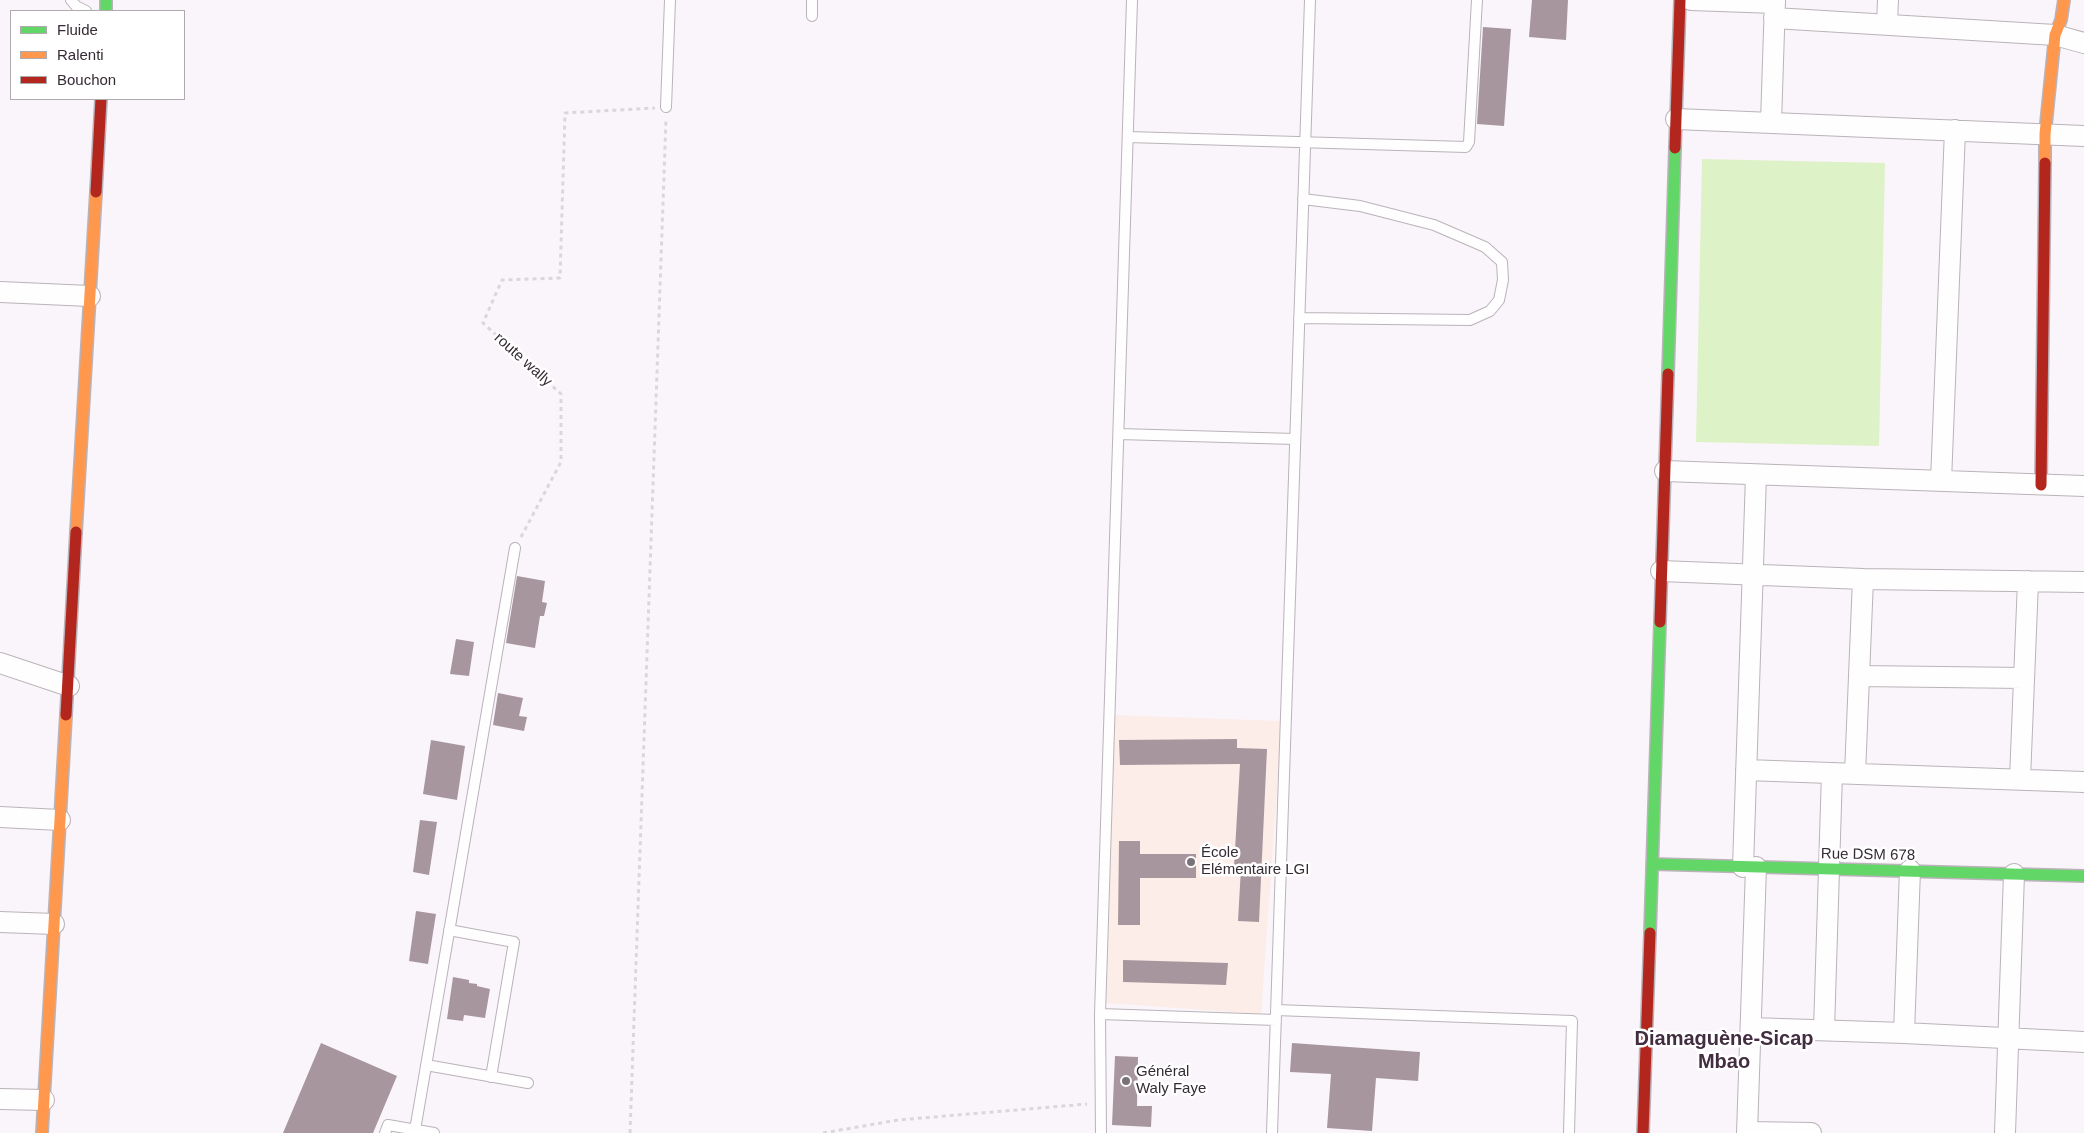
<!DOCTYPE html>
<meta charset="utf-8">
<style>
body{margin:0}
#map{position:relative;width:2084px;height:1133px;overflow:hidden;background:#faf5fa;font-family:Helvetica,sans-serif}
canvas{display:block}
.legend{position:absolute;left:10px;top:10px;width:175px;height:90px;box-sizing:border-box;background:#fff;border:1px solid #aeaaae;margin:0;padding:6px 9px;list-style:none;font-size:15px;color:#352b34}
.legend li{display:flex;align-items:center;gap:10px;height:25px}
.legend b{width:25px;border:1px solid #aeaaae}
</style>
<div id="map">
<canvas width="2084" height="1133"></canvas>
<ul class="legend">
<li><b style="height:6px;background:#63d668"></b>Fluide</li>
<li><b style="height:6px;background:#ff974d"></b>Ralenti</li>
<li><b style="height:6px;background:#b3261e"></b>Bouchon</li>
</ul>
</div>
<script>
const g = document.querySelector('canvas').getContext('2d');
g.lineJoin = 'round';
function paint(path, color) {
  g.fillStyle = color;
  g.fill(path, 'evenodd');
}
function shape(rows) {
  const path = new Path2D();
  for (const r of rows) {
    path.moveTo(r[0], r[1]);
    for (let i = 2; i < r.length; i += 2) path.lineTo(r[i], r[i + 1]);
  }
  return path;
}
function strokePath(path, color, width, dash) {
  g.strokeStyle = color;
  g.lineWidth = width;
  g.lineCap = dash ? 'butt' : 'round';
  g.setLineDash(dash || []);
  g.stroke(path);
}
function label(font, color, halo, rows, align = 'center') {
  g.font = font + ' Helvetica,sans-serif';
  g.lineWidth = 5;
  g.setLineDash([]);
  g.textBaseline = 'middle';
  g.strokeStyle = halo;
  g.fillStyle = color;
  for (const [text, x, y, turn = 0] of rows) {
    g.save();
    g.translate(x, y);
    g.rotate((+turn || 0) * Math.PI / 180);
    g.textAlign = isNaN(turn) ? turn : align;
    if (halo) g.strokeText(text, 0, 0);
    g.fillText(text, 0, 0);
    g.restore();
  }
}
paint(shape([
 [1113,715,1282,721,1261,1014,1106,1003]
]), '#fcede9');
paint(shape([
 [1702,159,1885,163,1879,446,1696,442]
]), '#def2c7');
paint(shape([
 [1532,0,1568,0,1566,40,1529,37],
 [1483,27,1511,29,1504,126,1477,124],
 [517,576,545,581,542,602,547,603,544,616,540,616,535,648,506,643],
 [456,639,474,642,469,676,450,674],
 [498,693,523,698,519,716,527,717,524,731,493,725],
 [1237,739,1237,748,1267,749,1259,922,1238,921,1241,868,1234,867,1240,764,1120,765,1119,740],
 [431,740,465,746,457,800,423,794],
 [420,820,437,822,429,875,413,872],
 [1119,841,1140,841,1140,854,1196,854,1196,878,1140,878,1140,925,1118,925],
 [416,911,436,914,428,964,409,961],
 [1123,960,1228,963,1226,985,1123,982],
 [453,977,469,980,469,983,477,984,477,986,490,989,485,1018,464,1015,463,1021,447,1019],
 [321,1043,397,1076,373,1133,283,1133],
 [1292,1043,1420,1052,1418,1081,1376,1078,1372,1131,1327,1128,1331,1074,1290,1072],
 [1115,1056,1138,1057,1137,1106,1152,1106,1151,1127,1112,1125]
]), '#a8969e');
const lane = shape([
 [71,0,76,6,86,11],
 [812,16,812,0],
 [666,107,670,0],
 [1128,137,1466,147,1469,142,1477,0],
 [1299,318,1470,320,1490,311,1499,300,1503,280,1502,262,1485,247,1434,225,1360,206,1303,199],
 [1119,434,1295,439],
 [449,930,514,942,491,1077],
 [1276,1010,1572,1021,1569,1133],
 [1100,1014,1276,1020],
 [426,1065,528,1083],
 [415,1130,515,548],
 [385,1133,388,1125,434,1133],
 [1101,1133,1100,1014,1132,0],
 [1272,1133,1310,0]
]);
const street = shape([
 [1691,0,1775,3],
 [1774,18,2055,35,2084,43],
 [1887,24,1888,0],
 [1676,119,2084,136],
 [1771,123,1775,0],
 [0,292,90,296],
 [1665,471,2084,486],
 [1941,481,1955,130],
 [1661,571,1863,579,2084,582],
 [0,663,69,686],
 [1859,676,2024,678],
 [1746,770,2084,782],
 [1855,774,1863,579],
 [2020,779,2028,581],
 [0,817,60,820],
 [1743,867,1756,475],
 [0,922,54,924],
 [1751,1028,1904,1033,2084,1042],
 [1824,1030,1832,773],
 [1904,1033,1910,870],
 [0,1099,44,1100],
 [1747,1132,1811,1133],
 [1747,1133,1756,867],
 [2005,1133,2014,874]
]);
const fast = shape([
 [106,0,106,11],
 [1668,374,1675,148],
 [1652,864,2084,876],
 [1650,933,1660,622]
]);
const slow = shape([
 [2045,163,2045,134,2055,35,2061,20,2064,0],
 [76,532,96,192],
 [42,1133,66,715]
]);
const jam = shape([
 [1675,148,1680,0],
 [96,192,101,99],
 [2041,485,2045,163],
 [1660,622,1668,374],
 [66,715,76,532],
 [1643,1133,1650,933]
]);
strokePath(lane, '#bab3b9', 12);
strokePath(street, '#bab3b9', 22);
strokePath(fast, '#bab3b9', 14);
strokePath(slow, '#bab3b9', 14);
strokePath(jam, '#bab3b9', 14);
strokePath(shape([
 [521,537,561,462,561,394,483,323,502,280,560,278,565,113,655,108],
 [630,1133,666,119],
 [823,1133,898,1120,1087,1104]
]), '#dad7da', 3, [4, 4]);
strokePath(lane, '#fefefe', 10);
strokePath(street, '#fefefe', 20);
strokePath(fast, '#63d668', 11);
strokePath(slow, '#ff974d', 11);
strokePath(jam, '#b3261e', 11);
for (const [x, y, r, color] of [
 [1191,862,5,"#7a7279"],
 [1126,1081,5,"#7a7279"]
]) {
  const dot = new Path2D();
  dot.arc(x, y, r, 0, 2 * Math.PI);
  g.fillStyle = color;
  g.fill(dot);
  strokePath(dot, '#fff', 2);
}
label('15px', '#352b34', '#fff', [
 ["route wally",523,360,42],
 ["Rue DSM 678",1868,855,1]
]);
label('15px', '#352b34', '#fff', [
 ["École",1201,853],
 ["Elémentaire LGI",1201,870],
 ["Général",1136,1072],
 ["Waly Faye",1136,1089]
], 'left');
label('bold 20px', '#422d41', '#fff', [
 ["Diamaguène-Sicap",1724,1039],
 ["Mbao",1724,1062]
]);
</script>
